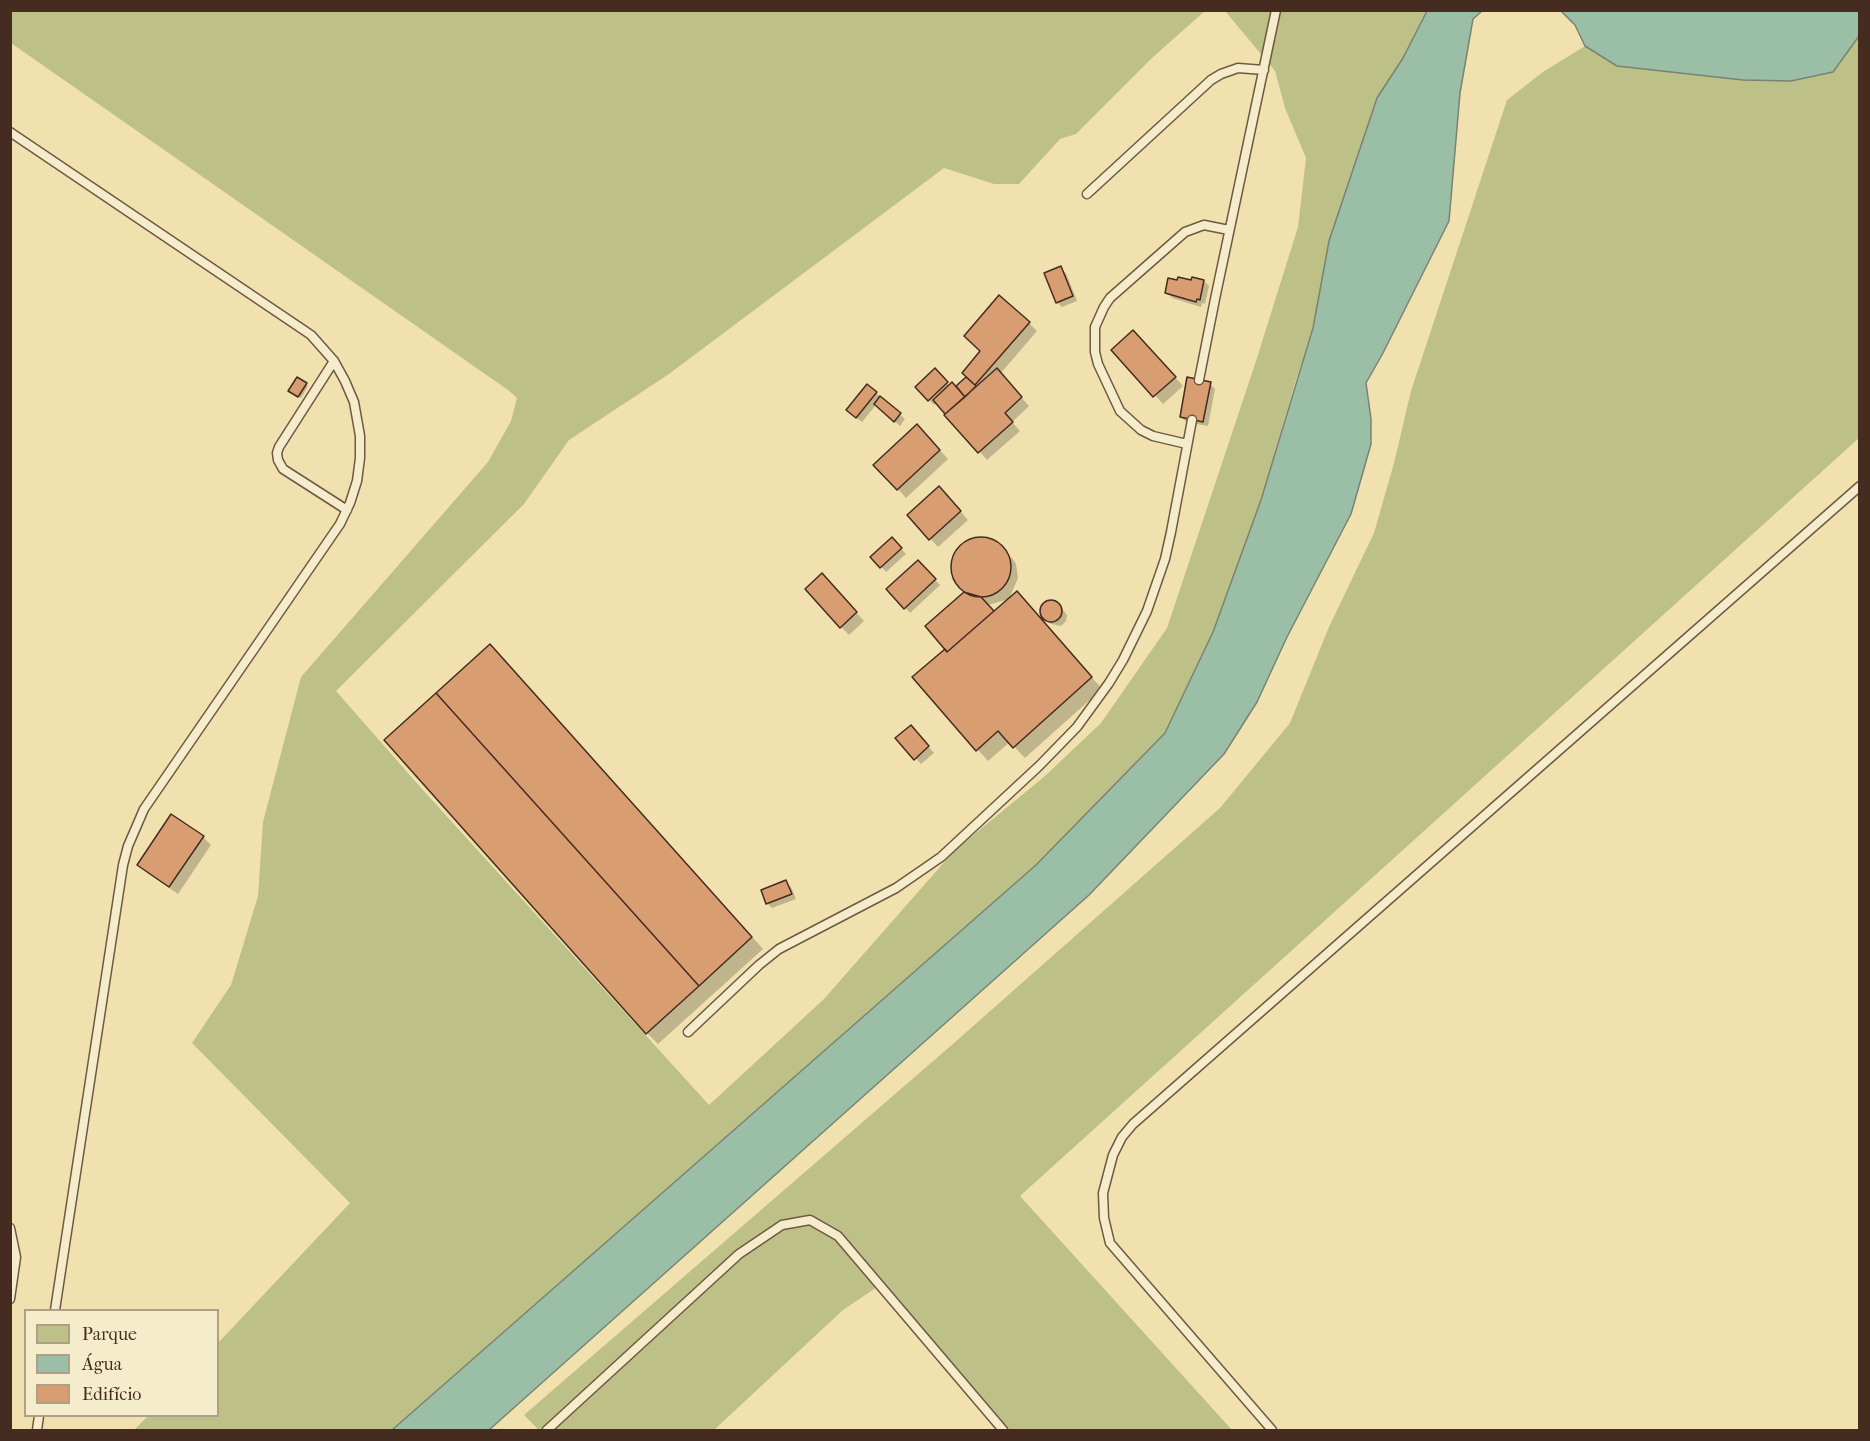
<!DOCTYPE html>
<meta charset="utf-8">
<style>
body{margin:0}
#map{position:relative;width:1870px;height:1441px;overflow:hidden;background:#f0e1af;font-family:"IM FELL French Canon",serif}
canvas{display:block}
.frame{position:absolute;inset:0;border:12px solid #452b20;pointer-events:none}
.legend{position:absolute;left:24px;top:1309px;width:195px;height:108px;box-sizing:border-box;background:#f5eccb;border:2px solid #af9f87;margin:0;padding:8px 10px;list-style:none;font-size:18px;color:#452b20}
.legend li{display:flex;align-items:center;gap:12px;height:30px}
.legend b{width:30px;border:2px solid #af9f87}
</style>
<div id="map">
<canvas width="1870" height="1441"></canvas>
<div class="frame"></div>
<ul class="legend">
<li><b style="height:16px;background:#bec187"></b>Parque</li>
<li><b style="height:16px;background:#9bbea7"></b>Água</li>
<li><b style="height:16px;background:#d99d72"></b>Edifício</li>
</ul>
</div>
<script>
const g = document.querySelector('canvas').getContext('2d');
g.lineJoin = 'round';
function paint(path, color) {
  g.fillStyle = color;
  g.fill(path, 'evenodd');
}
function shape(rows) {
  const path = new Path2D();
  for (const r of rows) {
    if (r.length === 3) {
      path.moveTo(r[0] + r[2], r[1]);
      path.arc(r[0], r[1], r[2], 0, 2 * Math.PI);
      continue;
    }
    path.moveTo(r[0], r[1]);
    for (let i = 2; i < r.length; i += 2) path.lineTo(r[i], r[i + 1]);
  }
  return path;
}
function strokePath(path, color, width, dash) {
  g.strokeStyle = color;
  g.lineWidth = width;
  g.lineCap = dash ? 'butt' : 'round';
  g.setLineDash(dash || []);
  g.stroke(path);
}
paint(shape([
 [11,10,1205,11,1153,57,1076,134,1060,139,1019,184,994,184,944,168,669,374,569,440,524,504,336,691,422,789,709,1105,824,999,954,851,1045,776,1101,723,1167,628,1256,361,1298,227,1306,158,1285,108,1275,71,1225,11,1428,11,1354,207,1295,383,1261,500,1213,632,1165,733,1036,865,392,1430,134,1430,148,1416,218,1416,218,1343,350,1203,192,1043,231,985,258,896,263,822,301,677,488,462,511,421,517,398,508,390,11,43],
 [1859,36,1859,438,1020,1196,1232,1430,1005,1430,877,1287,843,1310,714,1430,539,1430,524,1415,954,1043,1220,808,1290,723,1329,627,1374,533,1394,463,1411,391,1507,100,1543,72,1585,46,1617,66,1743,80,1791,81,1833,72]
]), '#bec187');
const water = shape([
 [1427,11,1482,11,1473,19,1460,93,1449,221,1383,353,1366,383,1371,419,1371,444,1351,514,1287,637,1257,702,1224,754,1089,895,489,1430,392,1430,1036,865,1165,733,1213,632,1261,500,1313,328,1329,241,1377,98,1403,58,1427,11],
 [1561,11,1859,11,1859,36,1833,72,1791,81,1743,80,1617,66,1585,46,1575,25,1561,11]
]);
paint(water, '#9bbea7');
strokePath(water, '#798371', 1.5);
paint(shape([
 [1060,268,1066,273,1077,301,1062,307,1057,302],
 [1204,281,1209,286,1205,304,1202,303,1201,307,1172,298,1167,293,1178,282],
 [1029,323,1037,331,1000,374,1029,406,1012,422,1020,431,987,460,937,402,934,405,917,387,935,370,950,386,956,388],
 [1141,340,1183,386,1163,404,1113,350],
 [306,384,308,386,301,398,292,393],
 [1210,384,1215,389,1208,426,1186,422,1181,417],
 [876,393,905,419,900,426,876,405,862,422,853,415],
 [925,434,948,459,906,498,898,489],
 [947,496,968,520,938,547,909,516],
 [985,538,991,540,1012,558,1016,564,1018,578,1009,599,988,605,995,613,1028,604,1102,689,1025,758,1010,742,988,761,914,678,947,649,927,627,967,592,957,582,952,568,953,561,959,548,971,540],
 [892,539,906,554,886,572,872,557],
 [918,562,940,585,910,613,888,589],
 [830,584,864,621,849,635,841,627],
 [1051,601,1057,603,1067,615,1066,621,1061,626,1051,624,1045,619,1041,609,1044,603],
 [501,657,763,949,658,1044,647,1033],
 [916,732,934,753,921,764,898,739],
 [203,837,211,845,178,894,147,873,139,864],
 [786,882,791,887,796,899,772,908,767,903]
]), '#0003');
const building = shape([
 [1061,266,1073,296,1056,303,1044,273,1061,266],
 [1178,277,1191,280,1192,277,1204,280,1200,300,1197,299,1196,302,1165,293,1168,278,1177,280,1178,277],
 [999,295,1030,322,975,385,962,373,980,351,964,336,999,295],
 [1133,330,1176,377,1153,397,1111,350,1133,330],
 [935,368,948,382,928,401,915,387,935,368],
 [997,368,1022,397,1005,413,1013,422,978,453,944,415,997,368],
 [297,377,307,383,298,397,288,391,297,377],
 [966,377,976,386,965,397,956,386,966,377],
 [1187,377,1211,382,1203,422,1180,417,1187,377],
 [952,382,965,397,945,414,933,400,952,382],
 [867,384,877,392,856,418,846,410,867,384],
 [880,396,901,413,894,422,874,404,880,396],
 [917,424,940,450,897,490,873,465,917,424],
 [939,486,961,511,929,540,907,515,939,486],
 [892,537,902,548,880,568,870,557,892,537],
 [981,567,30],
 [918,560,936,579,904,609,886,589,918,560],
 [822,573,857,612,840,628,805,589,822,573],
 [1017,591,1092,677,1013,748,998,731,976,751,912,677,945,649,947,652,1017,591],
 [964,592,981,597,994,611,947,652,925,626,964,592],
 [1051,611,11],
 [490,644,752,937,699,986,436,693,490,644],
 [436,693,699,986,646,1034,384,740,436,693],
 [911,725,929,746,914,760,895,738,911,725],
 [171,814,204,836,169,887,137,865,171,814],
 [786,880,792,894,766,904,761,890,786,880]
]);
paint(building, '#d99d72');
strokePath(building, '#452b20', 1.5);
const lane = shape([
 [10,132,311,335,334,361,345,381,354,402,360,436,360,458,357,481,350,503,340,524,144,809,128,846,123,865,55,1310],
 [1087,194,1211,80,1221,74,1238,68,1264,70],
 [334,361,279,447,277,453,278,460,283,469,347,510],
 [1199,380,1215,299,1276,10],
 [1187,444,1153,436,1141,430,1120,411,1098,364,1095,352,1095,327,1104,307,1110,298,1185,232,1204,225,1229,230],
 [688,1032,759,965,779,949,896,888,941,857,1039,766,1077,727,1109,683,1123,660,1147,611,1165,559,1171,532,1192,420],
 [10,1228,16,1257,10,1299],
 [37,1430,39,1416],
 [547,1430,739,1254,782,1225,810,1220,838,1236,1003,1430],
 [1272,1430,1110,1243,1104,1218,1103,1193,1113,1155,1122,1137,1133,1124,1860,486]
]);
strokePath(lane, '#705844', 11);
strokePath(lane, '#f5eccb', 8);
</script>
